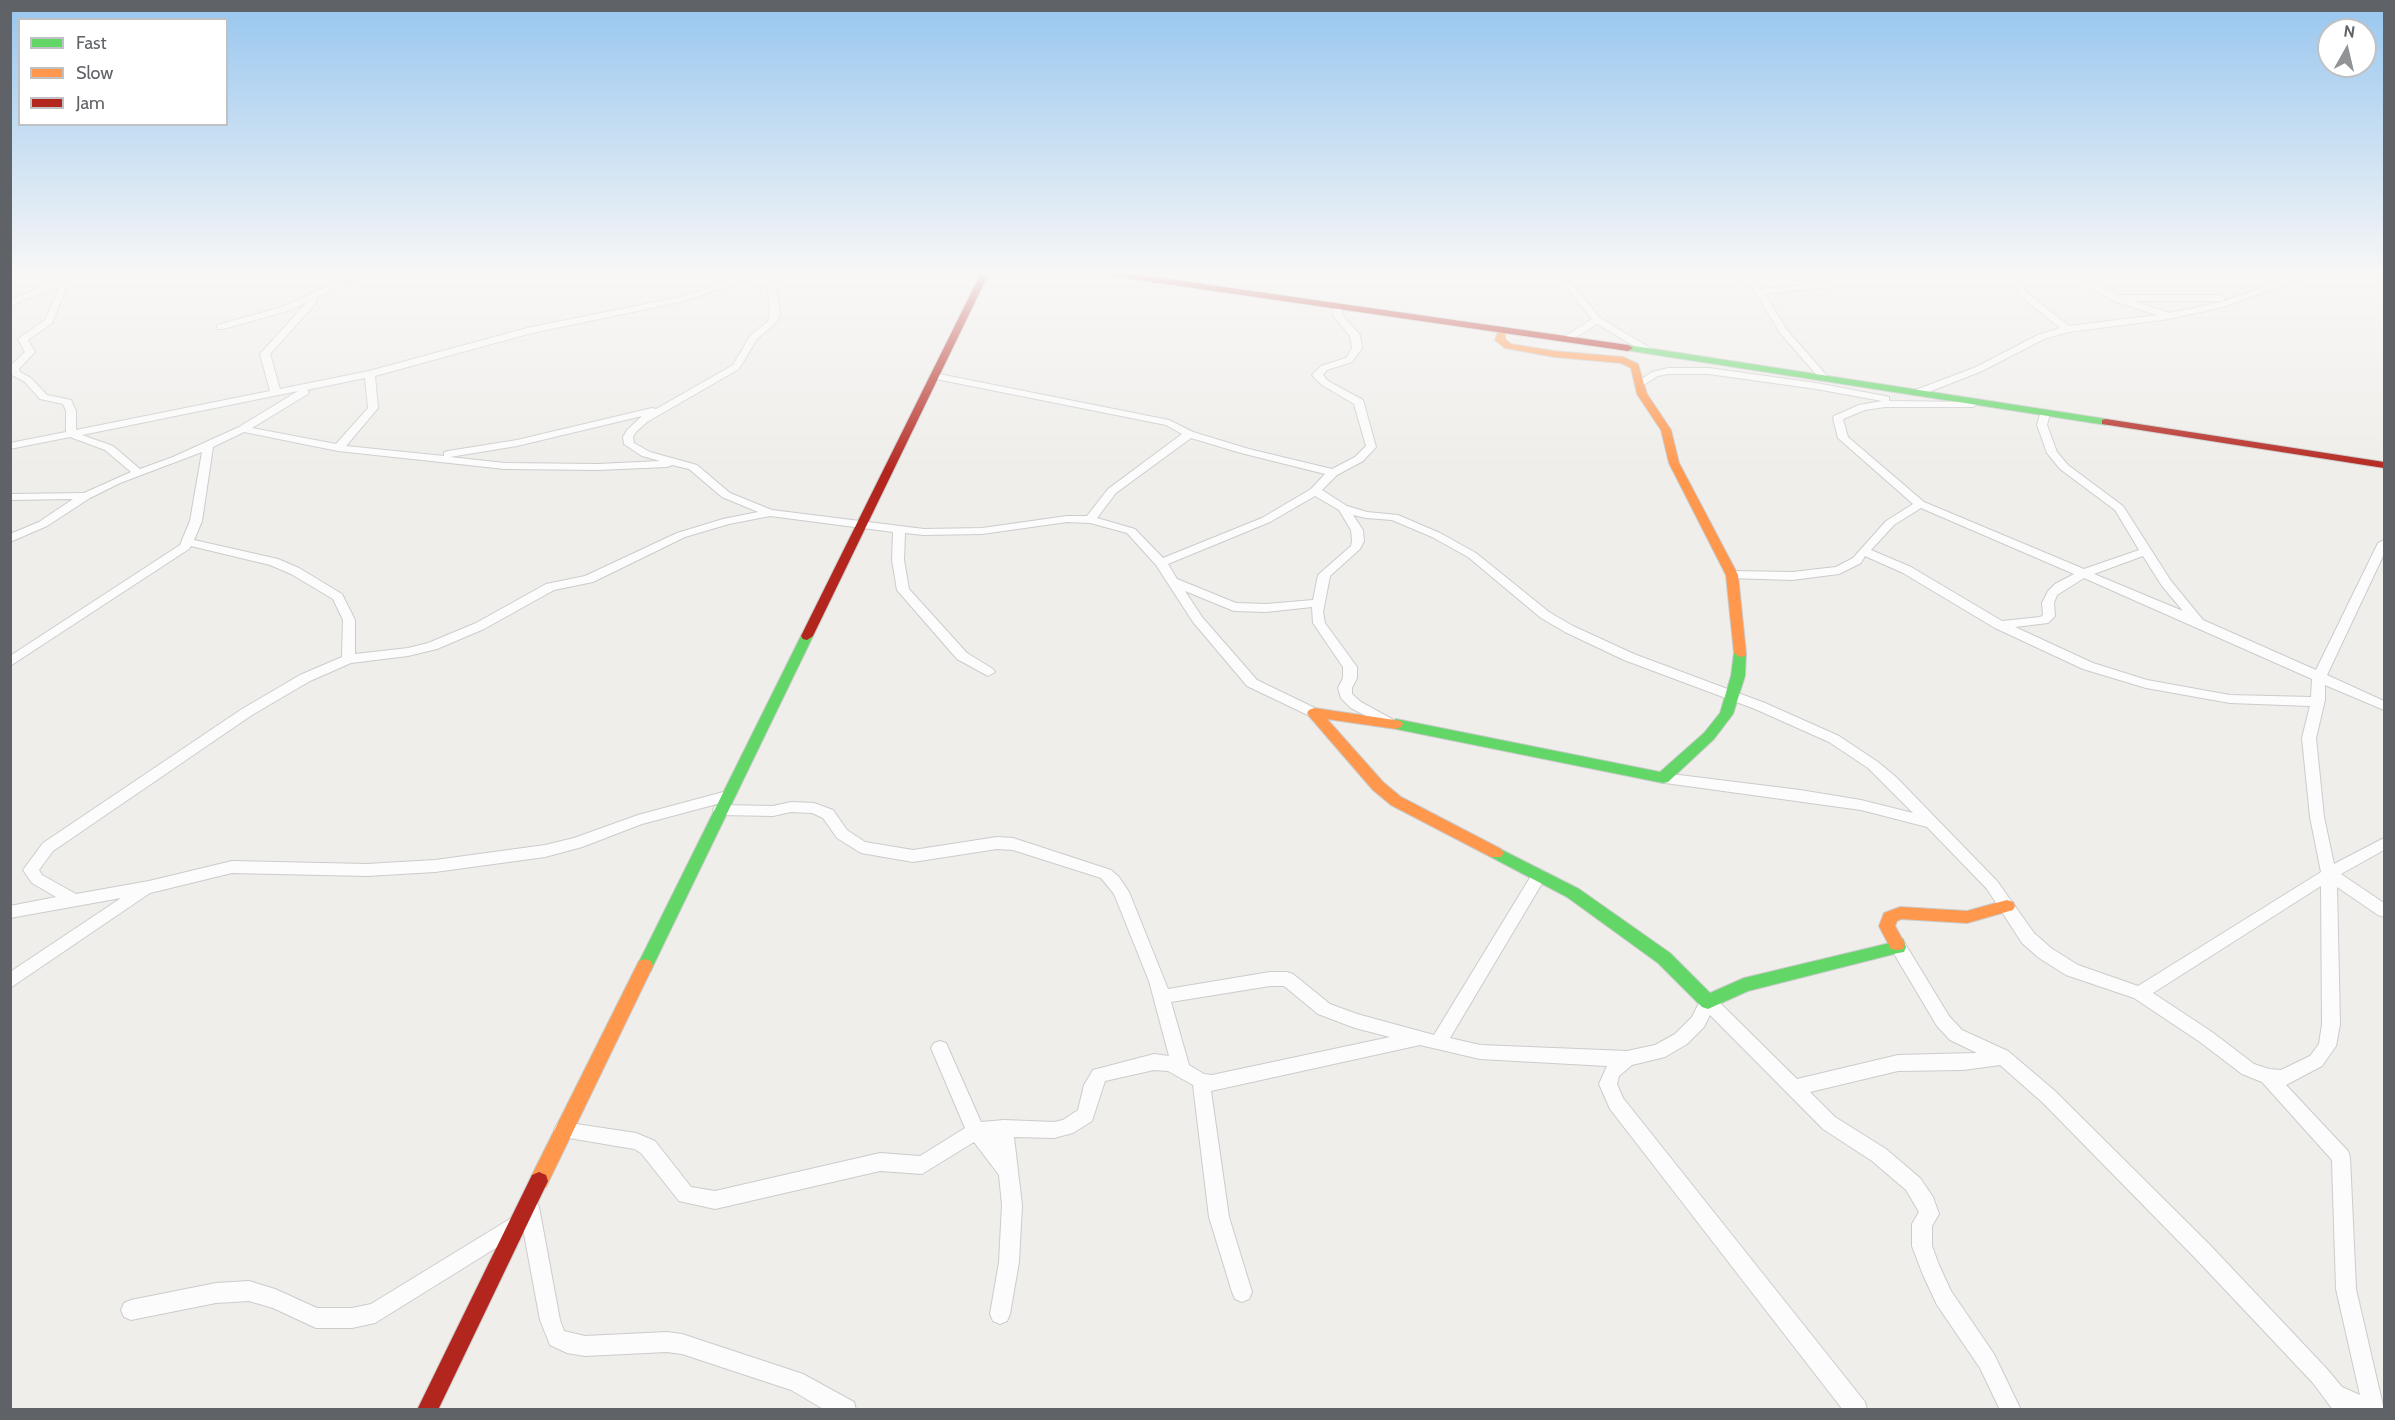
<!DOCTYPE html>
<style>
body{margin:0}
#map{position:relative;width:2395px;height:1420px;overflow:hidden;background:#efeeea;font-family:Cabin,sans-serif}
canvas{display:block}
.frame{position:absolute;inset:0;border:12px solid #5f6368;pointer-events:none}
.legend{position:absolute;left:18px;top:18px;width:210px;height:108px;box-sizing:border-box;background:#fff;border:2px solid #bfc1c3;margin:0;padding:8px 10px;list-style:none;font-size:18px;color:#5f6368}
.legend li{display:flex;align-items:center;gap:12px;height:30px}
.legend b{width:30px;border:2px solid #bfc1c3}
.north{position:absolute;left:2317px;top:18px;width:60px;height:60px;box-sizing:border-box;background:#fff;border:2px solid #bfc1c3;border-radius:50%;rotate:8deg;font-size:16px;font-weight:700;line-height:24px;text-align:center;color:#5f6368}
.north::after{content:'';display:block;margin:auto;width:21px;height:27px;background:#919496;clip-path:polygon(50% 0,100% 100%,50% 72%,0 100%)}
</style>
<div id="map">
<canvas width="2395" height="1420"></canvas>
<div class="frame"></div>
<ul class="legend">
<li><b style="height:8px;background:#63d668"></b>Fast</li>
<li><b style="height:8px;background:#ff974d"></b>Slow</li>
<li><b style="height:8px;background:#b3261e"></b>Jam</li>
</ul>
<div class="north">N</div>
</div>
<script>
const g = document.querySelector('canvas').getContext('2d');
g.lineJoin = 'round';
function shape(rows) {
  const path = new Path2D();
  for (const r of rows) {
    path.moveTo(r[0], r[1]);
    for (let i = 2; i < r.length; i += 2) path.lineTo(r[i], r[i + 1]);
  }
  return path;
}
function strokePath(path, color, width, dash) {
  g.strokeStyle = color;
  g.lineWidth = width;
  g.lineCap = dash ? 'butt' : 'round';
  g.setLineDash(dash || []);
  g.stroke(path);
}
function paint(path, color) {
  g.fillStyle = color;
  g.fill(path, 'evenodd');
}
const street = shape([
 [74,273,84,273,70,280,52,323,28,340,35,352,19,369,20,372,31,378,47,395,71,400,76,411,76,430,270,391,260,354,307,302,288,311,223,329,217,329,217,325,282,307,357,273,367,273,316,298,317,302,270,354,280,389,369,371,527,328,680,297,755,273,767,273,685,301,528,334,375,376,378,408,346,446,444,456,444,452,448,451,517,440,652,408,656,409,733,365,750,336,768,321,770,313,768,288,777,273,785,273,776,288,780,313,777,322,757,339,739,369,647,422,636,432,633,437,634,443,650,452,697,465,730,493,772,510,924,529,982,528,1067,516,1087,516,1108,489,1182,434,1166,425,931,378,929,376,934,373,1169,420,1193,432,1249,449,1332,469,1355,457,1366,446,1354,404,1322,385,1312,375,1321,366,1346,358,1352,348,1350,336,1334,317,1333,305,1340,303,1343,316,1360,335,1362,348,1352,362,1327,370,1323,375,1328,381,1363,400,1376,447,1363,461,1337,475,1322,490,1347,506,1367,512,1398,515,1440,533,1476,553,1549,612,1573,626,1634,654,1765,703,1839,736,1878,762,1896,777,1997,881,2034,933,2051,948,2078,965,2138,986,2321,872,2310,817,2302,738,2310,706,2230,703,2146,688,2083,669,1995,628,1903,573,1865,556,1861,563,1839,574,1792,580,1728,578,1726,575,1732,571,1792,572,1836,567,1853,558,1886,521,1913,504,1838,438,1833,418,1834,416,1859,405,1882,401,1816,389,1709,374,1668,374,1658,376,1642,386,1634,384,1652,372,1668,368,1709,368,1816,383,1885,396,1889,397,1889,401,1977,402,1978,404,1973,407,1885,407,1865,410,1843,419,1848,437,1924,502,2084,569,2139,550,2115,510,2060,469,2047,453,2037,425,2041,411,2049,411,2050,413,2047,425,2057,452,2068,465,2123,506,2171,581,2203,620,2316,670,2378,543,2384,540,2384,554,2327,675,2384,701,2384,710,2325,685,2325,700,2316,738,2324,817,2334,864,2384,838,2384,850,2341,874,2384,903,2384,917,2378,915,2337,887,2340,1024,2336,1046,2322,1066,2286,1085,2348,1151,2350,1157,2356,1289,2384,1410,2333,1410,2313,1383,2196,1259,2043,1103,2000,1065,1963,1070,1898,1071,1810,1092,1835,1117,1886,1149,1920,1178,1933,1197,1939,1214,1932,1226,1932,1246,1939,1265,1951,1291,1994,1354,2021,1410,2000,1410,1980,1368,1937,1305,1923,1275,1912,1246,1912,1224,1919,1212,1906,1190,1872,1161,1823,1129,1710,1015,1704,1027,1687,1044,1665,1057,1632,1065,1619,1076,1617,1084,1623,1098,1865,1402,1867,1410,1843,1410,1610,1109,1599,1084,1607,1066,1480,1059,1420,1045,1211,1091,1229,1217,1252,1292,1249,1299,1242,1302,1235,1299,1232,1292,1209,1217,1193,1085,1168,1071,1154,1070,1105,1081,1092,1121,1073,1133,1054,1138,1014,1137,1022,1205,1019,1262,1010,1314,1007,1321,1000,1324,993,1321,990,1314,999,1262,1002,1205,999,1175,974,1142,922,1174,880,1171,715,1209,679,1201,641,1153,634,1149,557,1136,554,1130,557,1124,563,1122,636,1133,655,1141,691,1187,715,1191,880,1153,920,1156,965,1128,931,1048,934,1043,940,1041,946,1043,981,1122,1004,1120,1054,1122,1063,1120,1078,1110,1084,1085,1093,1070,1154,1054,1169,1056,1149,981,1114,894,1101,878,1013,850,997,849,913,862,861,853,837,838,823,818,812,813,791,812,773,816,720,815,715,814,713,810,715,806,720,805,773,806,791,802,814,803,833,810,847,830,865,842,913,850,997,837,1013,838,1111,870,1119,877,1129,892,1168,989,1270,972,1287,972,1293,974,1330,1004,1357,1014,1434,1035,1534,871,1539,869,1544,871,1547,875,1450,1038,1480,1045,1627,1051,1655,1045,1675,1034,1692,1017,1702,997,1708,995,1714,997,1797,1079,1898,1055,1977,1053,1950,1040,1937,1026,1890,947,1892,942,1898,941,1904,942,1949,1016,1962,1030,2008,1051,2055,1091,2210,1245,2327,1369,2342,1387,2360,1395,2336,1289,2332,1160,2262,1082,2242,1074,2200,1042,2134,998,2066,975,2039,958,2022,943,1987,889,1927,827,1861,810,1658,782,1656,778,1658,774,1663,773,1800,790,1861,800,1913,813,1868,768,1829,742,1755,709,1624,660,1565,632,1541,618,1468,557,1432,537,1392,520,1366,518,1353,515,1363,530,1364,541,1360,549,1330,576,1323,612,1325,623,1357,667,1357,678,1352,688,1352,694,1361,702,1392,719,1394,722,1387,727,1351,708,1341,698,1338,688,1343,678,1343,667,1313,623,1312,607,1266,612,1234,611,1185,591,1202,617,1257,680,1319,710,1321,713,1319,716,1314,718,1247,686,1193,622,1156,565,1127,533,1090,523,1067,522,982,534,924,535,905,533,904,560,909,589,967,653,993,669,995,672,988,676,957,659,897,590,892,560,893,532,770,516,729,524,685,537,593,582,554,590,484,629,437,649,408,656,351,663,310,681,252,715,53,851,39,870,42,875,76,894,149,881,232,861,367,864,435,860,545,845,574,838,638,815,727,791,732,792,734,796,732,800,642,824,582,847,545,857,435,872,367,876,232,873,150,893,10,988,10,972,121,898,10,918,10,906,56,897,32,883,23,870,43,843,242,709,300,675,342,657,343,620,333,599,291,574,270,565,191,546,189,549,10,666,10,656,180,545,190,521,202,452,120,483,90,498,47,526,10,542,10,534,39,522,73,499,10,500,10,494,84,493,131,472,105,450,70,437,10,449,10,443,66,432,66,411,63,404,40,399,25,382,10,374,10,366,25,352,18,339,45,320,60,285,10,306,10,300,74,273],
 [365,378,368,408,336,444,252,428,308,394,309,392,307,390,365,378],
 [298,391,239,427,173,457,140,469,113,446,82,435,298,391],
 [642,416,627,430,623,437,624,444,642,456,660,461,598,464,505,463,450,457,517,446,642,416],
 [244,432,338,451,505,469,598,470,667,467,672,465,689,469,722,497,758,512,723,519,677,533,585,576,546,584,476,623,428,643,408,648,355,654,355,620,342,594,299,568,278,559,194,540,202,521,213,447,244,432],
 [1191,438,1241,453,1325,474,1311,489,1262,518,1163,558,1135,529,1097,518,1116,493,1191,438],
 [1315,496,1339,510,1351,530,1352,541,1351,546,1318,575,1313,600,1266,604,1236,603,1177,579,1168,564,1270,522,1315,496],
 [1921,508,2074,574,2055,584,2048,591,2042,603,2043,615,2040,617,2002,621,1911,567,1871,550,1894,525,1921,508],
 [2143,556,2162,586,2183,611,2094,574,2143,556],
 [2084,578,2312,679,2311,697,2230,695,2147,680,2093,663,2015,627,2048,623,2055,616,2054,603,2057,595,2084,578],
 [2321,886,2322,1024,2319,1044,2310,1056,2281,1070,2269,1069,2254,1064,2212,1032,2153,993,2321,886],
 [1270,986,1284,986,1318,1014,1355,1028,1390,1037,1212,1075,1204,1074,1189,1065,1171,1002,1270,986],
 [1565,273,1573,273,1570,282,1600,318,1652,349,1652,353,1646,353,1597,324,1570,341,1564,341,1564,337,1592,319,1562,282,1565,273],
 [1736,273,1745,273,1762,289,1827,283,1832,273,1840,273,1837,283,1832,287,1765,294,1787,330,1828,377,1828,381,1822,381,1780,333,1755,291,1736,273],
 [2022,273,2030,273,2024,288,2026,292,2069,326,2157,315,2111,300,2070,273,2079,273,2118,295,2222,295,2226,298,2222,301,2133,301,2170,313,2221,302,2307,273,2318,273,2223,307,2169,319,2068,332,2044,339,1982,371,1921,395,1913,395,1913,391,1976,367,2038,335,2060,328,2019,295,2016,288,2022,273],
 [529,1198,536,1201,539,1207,560,1320,564,1331,585,1336,667,1332,682,1334,803,1374,854,1402,856,1410,825,1410,791,1390,682,1354,667,1352,585,1356,567,1353,550,1345,540,1320,519,1207,522,1201,529,1198],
 [513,1217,520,1219,523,1226,520,1233,375,1323,352,1328,316,1328,273,1308,249,1301,216,1303,131,1320,124,1317,121,1310,124,1303,131,1300,216,1283,249,1281,275,1289,317,1308,352,1308,371,1304,513,1217]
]);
const fast = shape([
 [1628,345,2106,419,2111,422,2106,425,1625,350,1623,348,1628,345],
 [807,632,813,636,653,966,651,971,645,973,639,971,637,966,801,636,807,632],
 [1740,649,1746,653,1745,676,1733,714,1714,739,1668,782,1663,783,1396,729,1389,724,1396,719,1660,772,1704,733,1720,713,1731,676,1734,653,1740,649],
 [1496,847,1579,889,1670,953,1710,993,1744,978,1890,943,1897,938,1903,939,1906,947,1904,952,1898,953,1748,991,1708,1009,1702,1007,1658,963,1567,897,1491,857,1488,853,1491,849,1496,847]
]);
const slow = shape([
 [1499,328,1505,328,1505,339,1511,344,1554,351,1623,357,1638,364,1647,394,1671,430,1679,463,1738,575,1746,653,1745,656,1740,657,1734,653,1726,575,1669,463,1661,430,1637,394,1631,368,1621,363,1554,357,1505,348,1495,340,1499,328],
 [1314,708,1401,721,1403,724,1401,727,1396,729,1327,719,1383,782,1401,797,1501,849,1504,853,1501,857,1491,857,1391,805,1373,790,1309,716,1307,713,1309,710,1314,708],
 [2007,900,2013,902,2015,906,2013,910,1967,923,1901,919,1897,921,1895,926,1905,944,1903,949,1897,950,1891,949,1879,926,1884,913,1900,907,1967,911,2007,900],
 [645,959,651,961,653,966,546,1187,539,1190,532,1187,530,1181,532,1175,639,961,645,959]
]);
const jam = shape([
 [981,273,989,273,813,636,807,640,803,639,801,636,981,273],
 [1107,273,1126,273,1628,345,1633,348,1628,351,1111,276,1107,273],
 [2106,419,2384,462,2384,468,2102,424,2102,420,2106,419],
 [539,1172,546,1175,548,1181,438,1410,417,1410,532,1175,539,1172]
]);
strokePath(street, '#cbcccc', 2);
strokePath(fast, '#cacacb', 2);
strokePath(slow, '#cacacb', 2);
strokePath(jam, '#cacacb', 2);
paint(street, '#fdfcfc');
paint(fast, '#63d668');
paint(slow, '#ff974d');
paint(jam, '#b3261e');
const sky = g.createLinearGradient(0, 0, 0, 471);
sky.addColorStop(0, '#97c6ef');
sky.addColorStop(0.58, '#f8f7f6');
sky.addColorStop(1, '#f8f7f600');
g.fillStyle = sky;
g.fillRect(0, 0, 2395, 471);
</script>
